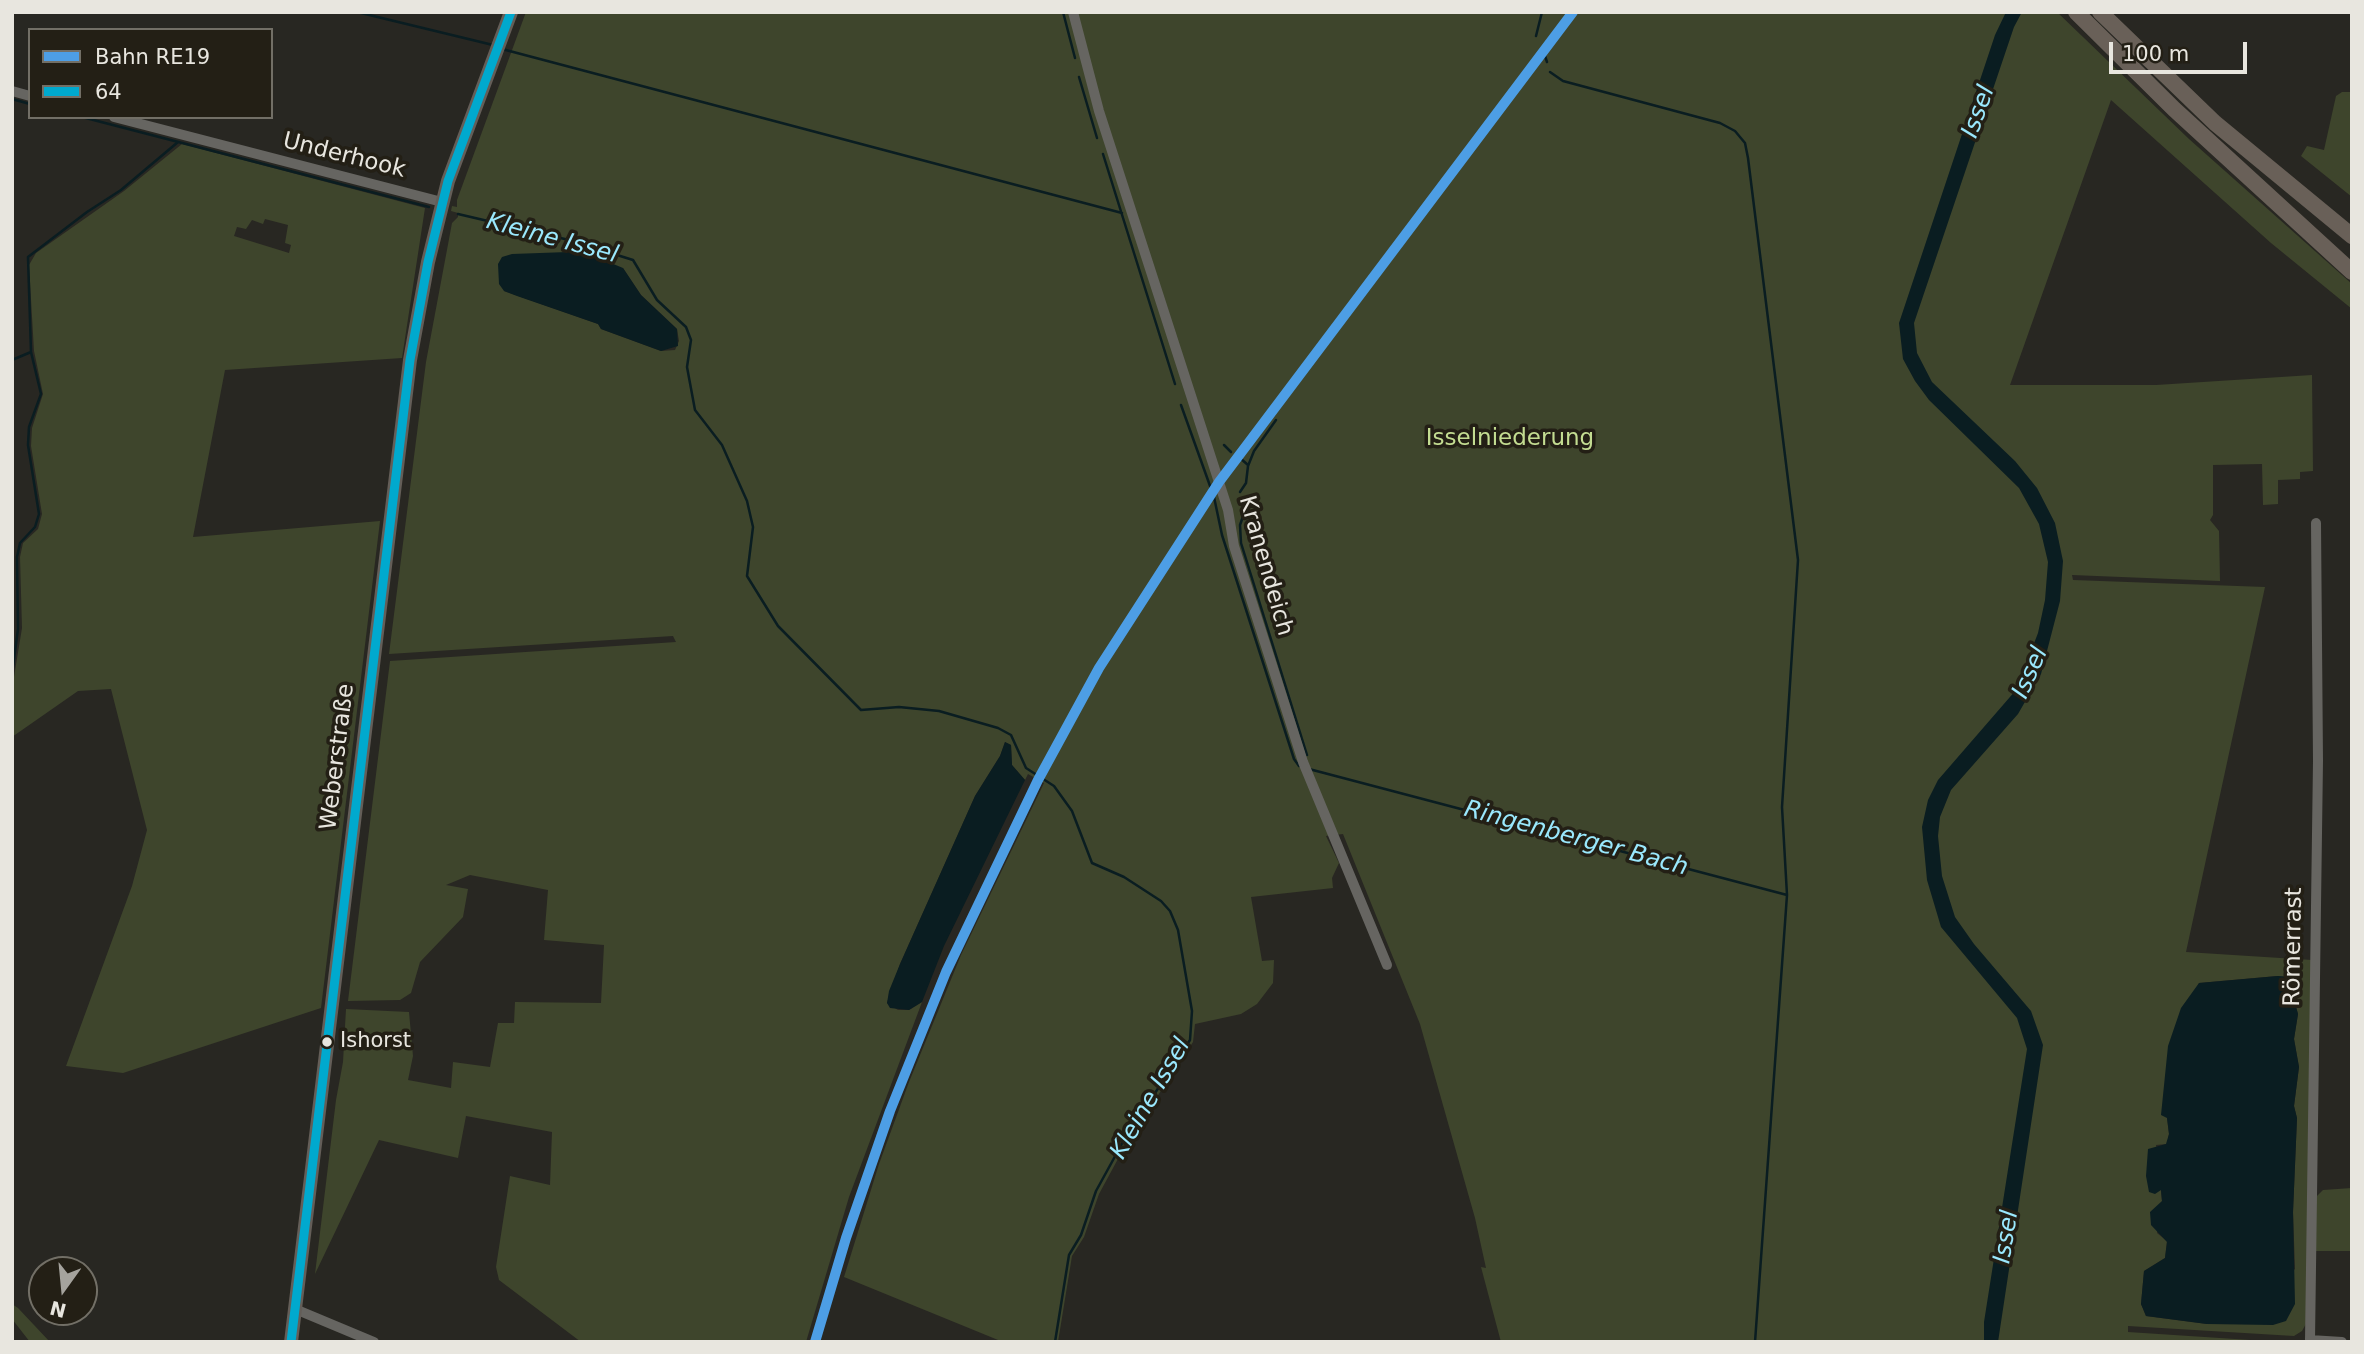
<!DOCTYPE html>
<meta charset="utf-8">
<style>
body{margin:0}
#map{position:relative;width:2364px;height:1354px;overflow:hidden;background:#282722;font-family:"DejaVu Sans",sans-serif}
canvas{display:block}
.frame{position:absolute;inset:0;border:14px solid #e8e6df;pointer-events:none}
.legend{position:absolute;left:28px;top:28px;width:245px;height:91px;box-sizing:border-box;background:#231f15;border:2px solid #726f66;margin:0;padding:9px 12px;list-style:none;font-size:21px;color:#e8e6df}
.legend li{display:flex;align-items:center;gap:14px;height:35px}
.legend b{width:35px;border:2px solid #726f66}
.north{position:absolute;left:28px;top:1256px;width:70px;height:70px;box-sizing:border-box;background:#231f15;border:2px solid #726f66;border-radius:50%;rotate:195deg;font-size:19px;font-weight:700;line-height:28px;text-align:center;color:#e8e6df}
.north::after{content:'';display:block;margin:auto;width:24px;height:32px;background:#a5a39d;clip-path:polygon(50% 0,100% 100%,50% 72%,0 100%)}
.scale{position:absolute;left:2109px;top:42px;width:138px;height:32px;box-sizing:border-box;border:4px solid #e8e6df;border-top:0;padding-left:9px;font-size:21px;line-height:24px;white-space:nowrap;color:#e8e6df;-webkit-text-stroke:5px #231f15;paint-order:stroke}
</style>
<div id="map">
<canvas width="2364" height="1354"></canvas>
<div class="frame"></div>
<ul class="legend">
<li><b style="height:9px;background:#4d9ee5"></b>Bahn RE19</li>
<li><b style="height:9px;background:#00a9ce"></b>64</li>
</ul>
<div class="north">N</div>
<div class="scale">100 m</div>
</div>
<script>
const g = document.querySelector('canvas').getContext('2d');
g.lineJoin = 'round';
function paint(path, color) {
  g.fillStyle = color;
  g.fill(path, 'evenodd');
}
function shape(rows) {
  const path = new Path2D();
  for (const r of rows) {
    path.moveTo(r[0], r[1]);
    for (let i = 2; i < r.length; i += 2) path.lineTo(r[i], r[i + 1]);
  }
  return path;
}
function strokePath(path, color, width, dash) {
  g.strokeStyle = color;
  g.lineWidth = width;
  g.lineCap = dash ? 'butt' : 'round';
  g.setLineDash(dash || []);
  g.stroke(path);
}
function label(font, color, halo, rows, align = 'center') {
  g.font = font + ' "DejaVu Sans",sans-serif';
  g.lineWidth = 7;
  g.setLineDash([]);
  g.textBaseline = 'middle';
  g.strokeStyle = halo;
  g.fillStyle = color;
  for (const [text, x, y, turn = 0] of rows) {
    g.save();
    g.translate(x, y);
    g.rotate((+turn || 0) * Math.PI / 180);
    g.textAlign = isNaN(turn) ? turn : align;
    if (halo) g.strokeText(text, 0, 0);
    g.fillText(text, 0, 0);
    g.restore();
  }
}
paint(shape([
 [526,12,2057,12,2189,139,2352,284,2352,309,2271,243,2111,100,2010,385,2156,385,2312,375,2313,471,2300,472,2300,479,2278,480,2278,504,2263,505,2262,464,2213,465,2213,515,2210,520,2219,531,2220,581,2072,575,2073,580,2265,587,2186,952,2312,960,2307,1322,2302,1331,2294,1336,2128,1326,2128,1332,2281,1342,1501,1342,1481,1267,1486,1268,1475,1218,1420,1024,1343,834,1326,836,1339,863,1332,878,1333,888,1251,897,1262,961,1274,960,1273,983,1257,1004,1241,1014,1195,1024,1193,1042,1126,1144,1099,1194,1084,1237,1072,1256,1058,1342,1003,1342,844,1277,879,1164,909,1082,961,955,1044,783,1028,774,1025,780,1012,765,1011,745,1005,742,1000,756,975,796,900,964,887,1003,898,1010,909,1010,922,1002,849,1197,806,1342,581,1342,499,1280,496,1267,510,1176,550,1185,552,1132,466,1116,458,1158,379,1140,315,1274,336,1100,343,1062,346,1009,409,1012,413,1056,408,1080,451,1088,453,1062,490,1067,498,1023,514,1023,515,1002,601,1003,604,945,544,940,548,890,470,875,446,885,468,889,463,917,420,962,411,993,400,1000,348,1001,390,661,676,642,673,636,389,654,426,362,452,223,458,217,458,213,451,211,452,206,457,207,457,200],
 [623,268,641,295,677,329,679,341,675,350,661,351,601,329,598,324,504,291],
 [2277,976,2289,977,2283,995,2295,1003,2298,1014,2294,1039,2299,1067,2294,1106,2297,1118,2293,1212,2295,1269,2236,1322,2207,1324,2146,1316,2141,1304,2144,1271,2165,1258,2167,1241,2157,1233,2162,1201,2156,1145,2167,1144,2169,1134,2167,1118,2199,983],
 [2342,92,2352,92,2352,197,2301,156,2307,146,2324,150,2336,96],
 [182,144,425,208,402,358,225,370,193,537,380,521,321,1008,123,1073,66,1066,132,886,147,830,111,689,78,691,12,737,12,689,22,628,20,557,23,543,38,529,42,514,31,446,32,428,43,394,34,351,29,265,36,253,124,191],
 [265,219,288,225,285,243,291,245,289,253,234,236,237,227,246,229,252,220,263,224],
 [2352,1188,2352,1251,2314,1251,2315,1198,2323,1190],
 [12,1304,18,1308,50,1342,30,1342,12,1319]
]), '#3e452c');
paint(shape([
 [2006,12,2022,12,2014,27,1914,323,1917,353,1932,382,2015,461,2037,488,2055,523,2063,561,2060,601,2041,674,2018,714,1951,790,1940,817,1938,836,1942,876,1955,917,1974,944,2031,1011,2043,1045,1998,1342,1984,1342,1984,1322,2027,1049,2017,1018,1941,927,1927,880,1922,827,1928,800,1938,780,2016,690,2038,633,2045,600,2048,562,2039,524,2019,488,1929,400,1915,381,1903,359,1899,323,1995,35],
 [568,252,589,254,623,268,641,295,677,329,678,346,661,351,601,329,598,324,517,296,504,291,499,284,498,264,502,257,512,254],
 [1005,742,1011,745,1012,765,1025,780,944,946,922,1002,909,1010,890,1008,887,1003,889,991,900,964,975,796,1000,756],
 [2278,976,2289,977,2283,995,2295,1003,2298,1014,2294,1039,2299,1067,2294,1106,2297,1118,2293,1212,2295,1304,2286,1321,2273,1325,2207,1324,2146,1316,2141,1304,2144,1271,2165,1258,2167,1242,2151,1225,2150,1212,2162,1201,2161,1190,2155,1194,2149,1192,2146,1176,2148,1149,2166,1144,2169,1134,2167,1118,2161,1115,2168,1046,2181,1008,2199,983]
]), '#0a1d21');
strokePath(shape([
 [357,12,493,45],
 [1063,12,1075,58],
 [1536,36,1542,12],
 [502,49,1122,213],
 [1545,56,1547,62],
 [1550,72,1563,81,1720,123,1735,131,1745,143,1748,158,1798,560,1782,807,1787,895,1755,1342],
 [1079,77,1097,138],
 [12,99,30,104],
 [82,117,429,207],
 [1103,154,1175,384],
 [458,214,569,240,633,260,657,300,686,327,691,340,687,367,695,410,722,445,747,501,753,527,747,576,778,626,861,710,899,707,939,711,998,728,1011,735,1026,768,1054,786,1072,811,1092,863,1124,877,1161,901,1170,911,1178,930,1192,1011,1190,1040,1124,1140,1096,1191,1081,1235,1069,1255,1055,1342],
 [12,360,31,352],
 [1181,405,1214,497,1222,535,1294,759,1299,766],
 [1224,445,1231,452],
 [1240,458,1248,465],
 [1240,492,1246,483,1248,466,1254,451,1276,420],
 [1246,508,1240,525,1241,543,1307,755],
 [12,674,18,629,17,557,20,543,35,527,39,514,28,445,29,427,41,394,31,352,28,257,87,212,121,190,178,142],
 [1309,769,1787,895]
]), '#0a1d21', 2.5);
strokePath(shape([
 [1073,12,1099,111,1228,510,1234,546,1303,762,1387,965],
 [12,91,30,96],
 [114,117,442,202],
 [2316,523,2318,761,2310,1340,2342,1342],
 [295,1309,374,1342]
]), '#666561', 10);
strokePath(shape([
 [291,1342,410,360,428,262,448,181,511,12]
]), '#645e58', 14);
strokePath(shape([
 [2076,12,2174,109,2352,272],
 [2100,12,2215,123,2352,236]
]), '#696058', 16);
strokePath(shape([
 [291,1342,410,360,428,262,448,181,511,12]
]), '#00a9ce', 9);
strokePath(shape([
 [815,1342,846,1238,890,1111,946,972,1038,780,1099,668,1219,482,1573,12]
]), '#4d9ee5', 10);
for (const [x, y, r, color] of [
 [327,1042,6,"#e8e6df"]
]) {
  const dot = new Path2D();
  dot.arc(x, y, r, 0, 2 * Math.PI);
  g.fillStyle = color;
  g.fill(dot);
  strokePath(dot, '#231f15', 2.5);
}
label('21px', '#e8e6df', '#231f15', [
 ["Ishorst",340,1042]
], 'left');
label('23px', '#e8e6df', '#231f15', [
 ["Underhook",344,156,14],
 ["Kranendeich",1265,566,74],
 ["Weberstraße",338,757,-83],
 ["Römerrast",2294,947,-89]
]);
label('23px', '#c3dc91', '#231f15', [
 ["Isselniederung",1510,439]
]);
label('italic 24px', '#9ae8fd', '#231f15', [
 ["Issel",1979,112,-70],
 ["Kleine Issel",552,239,15],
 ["Issel",2031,673,-66],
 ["Ringenberger Bach",1576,839,15],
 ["Kleine Issel",1151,1099,-60],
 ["Issel",2007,1237,-81]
]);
</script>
